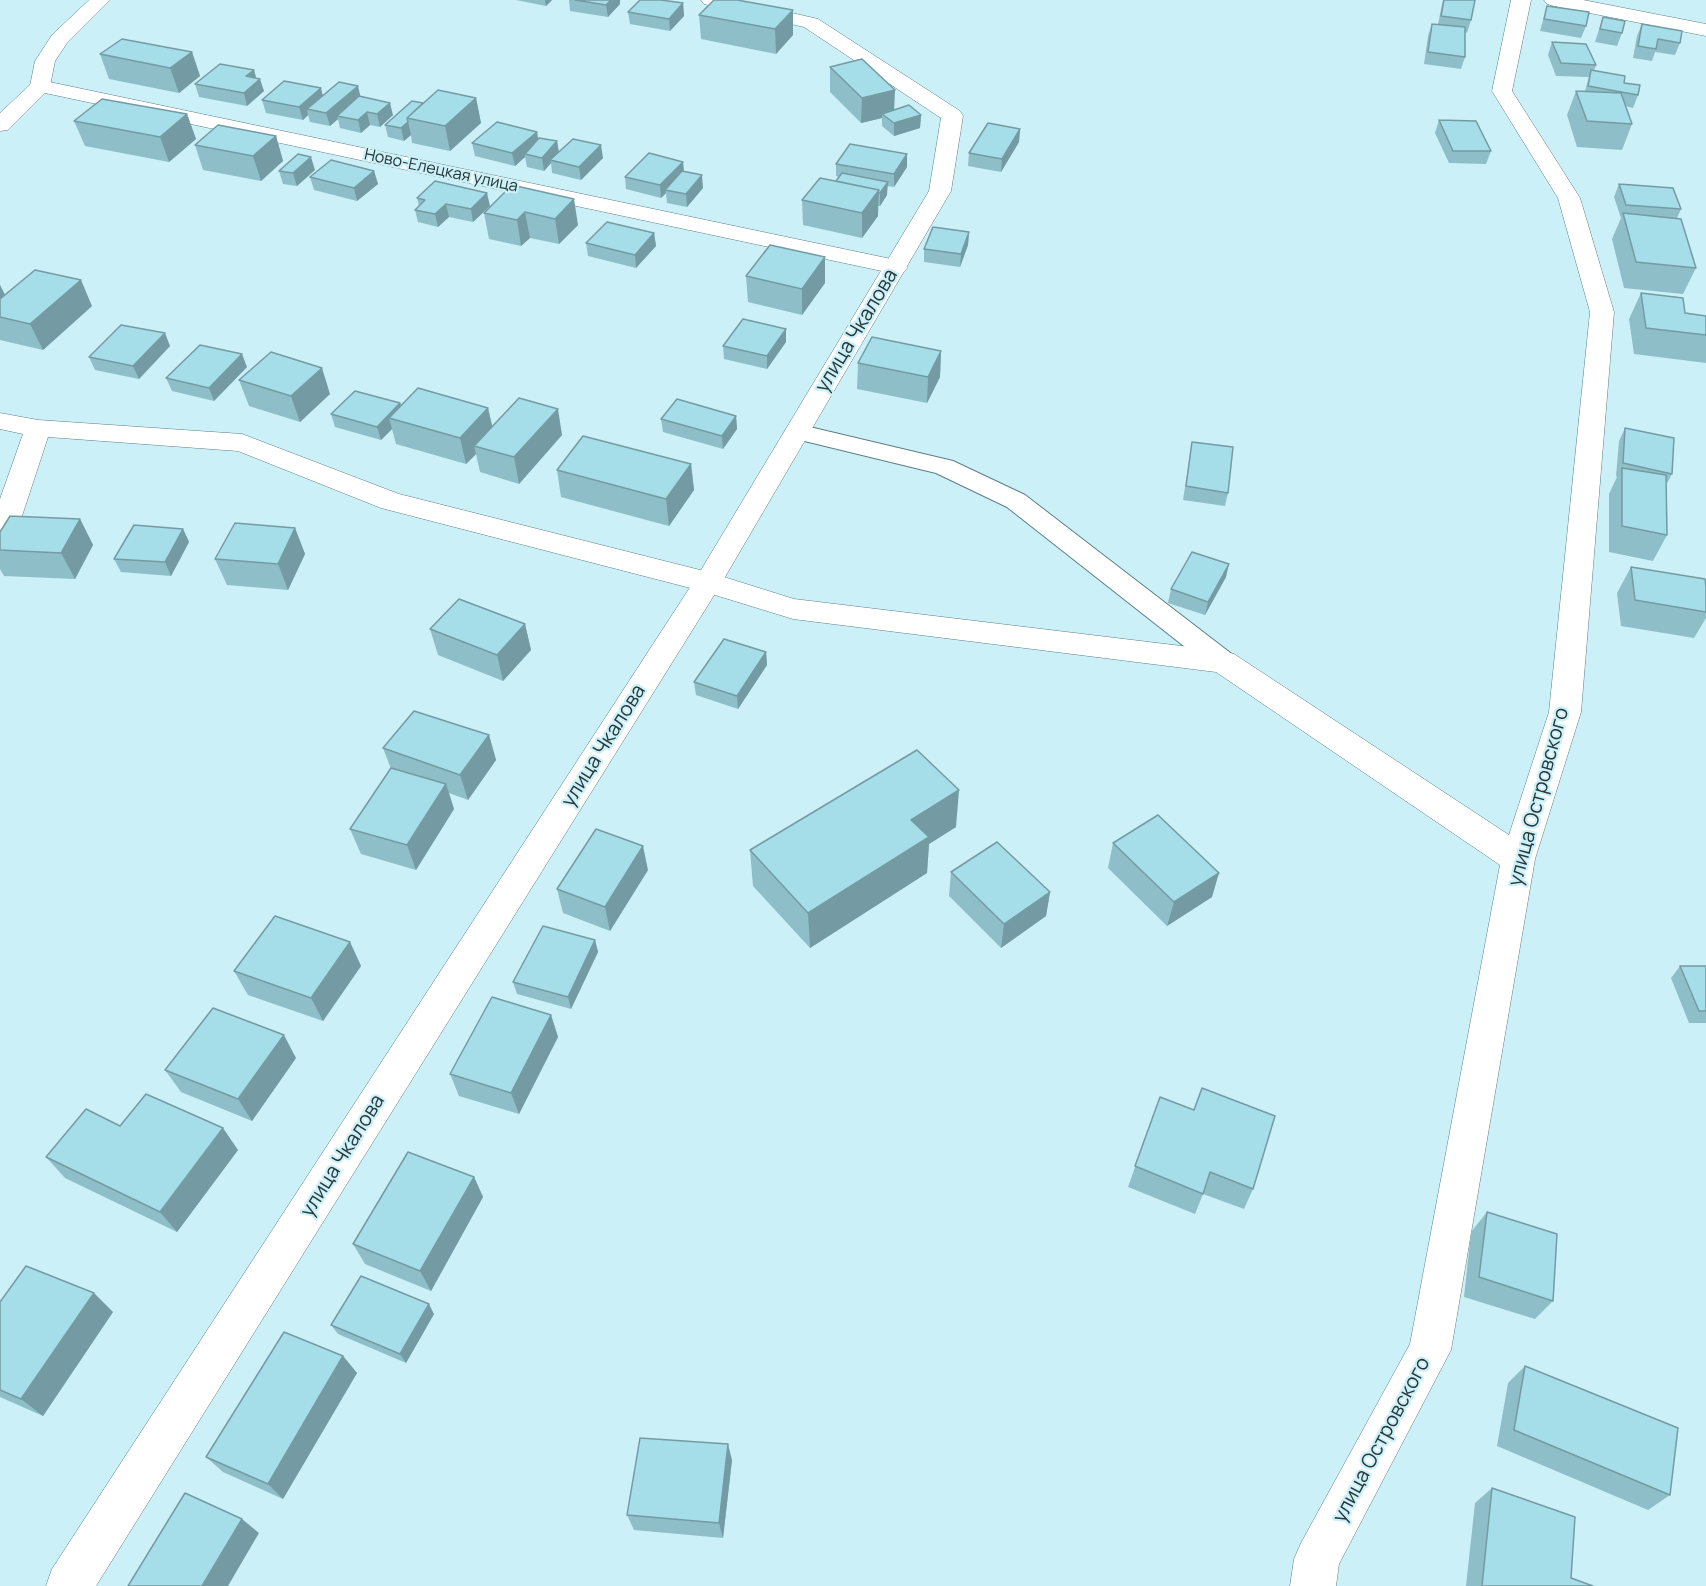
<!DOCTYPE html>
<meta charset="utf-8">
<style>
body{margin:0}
canvas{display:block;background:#cbf0f7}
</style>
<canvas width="1706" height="1586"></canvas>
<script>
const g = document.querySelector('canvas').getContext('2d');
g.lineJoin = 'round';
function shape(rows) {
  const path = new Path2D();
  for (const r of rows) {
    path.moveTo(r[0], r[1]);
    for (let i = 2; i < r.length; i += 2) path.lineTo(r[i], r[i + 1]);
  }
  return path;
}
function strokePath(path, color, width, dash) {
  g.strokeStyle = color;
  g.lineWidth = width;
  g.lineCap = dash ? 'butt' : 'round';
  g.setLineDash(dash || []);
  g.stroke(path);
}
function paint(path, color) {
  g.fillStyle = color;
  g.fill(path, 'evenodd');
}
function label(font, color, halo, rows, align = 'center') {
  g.font = font + ' Manrope,sans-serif';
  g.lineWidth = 4.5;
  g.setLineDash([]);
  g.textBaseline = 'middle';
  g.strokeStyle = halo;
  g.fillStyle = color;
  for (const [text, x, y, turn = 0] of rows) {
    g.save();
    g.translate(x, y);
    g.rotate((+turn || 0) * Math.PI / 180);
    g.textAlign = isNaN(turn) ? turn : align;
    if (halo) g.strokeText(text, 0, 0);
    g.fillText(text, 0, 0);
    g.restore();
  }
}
const lane = shape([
 [797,424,953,461,1025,495,1233,655,1237,662,1233,669,1223,672,1213,669,1007,507,936,473,788,437,785,432,788,427,797,424]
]);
const street = shape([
 [1511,0,1531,0,1512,91,1580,198,1614,312,1581,712,1535,859,1451,1350,1339,1564,1336,1586,1290,1586,1294,1559,1301,1543,1410,1344,1500,865,1216,672,793,619,702,591,381,508,238,451,48,437,22,516,10,529,0,531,0,499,23,434,0,429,0,413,38,420,242,434,399,494,708,572,794,599,1223,651,1234,654,1509,835,1549,712,1590,312,1558,198,1492,91,1511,0],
 [1544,0,1583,0,1706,24,1706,36,1554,6,1547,4,1544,0],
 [40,80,896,260,904,262,908,267,904,272,896,274,45,93,8,130,0,131,0,113,33,82,40,80]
]);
const secondary = shape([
 [89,0,110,0,67,43,55,61,50,86,47,90,40,92,33,90,30,86,35,61,52,35,89,0],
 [701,0,736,0,818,19,960,111,963,116,951,191,718,589,96,1586,46,1586,52,1569,698,575,929,191,941,118,804,27,704,4,701,0]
]);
strokePath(lane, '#5d7f86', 2);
strokePath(street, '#5d7f86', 1);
strokePath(secondary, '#5d7f86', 1);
paint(lane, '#fff');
paint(street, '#fff');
paint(secondary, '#fff');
paint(shape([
 [516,0,552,0,546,6],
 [569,0,620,0,620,4,608,17,570,11],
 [1443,0,1475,0,1471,20,1467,33,1465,32,1465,57,1461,69,1424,64,1428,36,1432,24,1438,24],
 [683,3,684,16,670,31,630,24,628,12],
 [1547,6,1586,26,1581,38,1540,31],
 [793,10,793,35,776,54,701,39,699,15],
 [1603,17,1622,33,1617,46,1595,42],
 [1642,24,1680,43,1675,55,1655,52,1652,61,1633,58,1637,36],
 [1552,42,1596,65,1594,71,1624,83,1638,95,1633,108,1625,106,1632,124,1622,150,1577,147,1567,115,1576,91,1585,91,1589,77,1556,76,1548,55],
 [192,52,200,76,179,93,109,79,100,54],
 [830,67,894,110,921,115,920,128,894,136,882,126,882,118,861,123,830,92],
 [254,70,256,78,264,91,247,106,199,97,195,84],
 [323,95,361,96,393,115,380,127,370,125,361,133,340,128,338,119,330,126,310,122,308,115,303,120,266,113,262,100],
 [476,98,481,123,450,151,412,143,411,135,404,141,388,137,385,125,423,103],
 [187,114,196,139,169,162,85,146,74,121],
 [1439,120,1491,151,1486,164,1449,163,1435,133],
 [1020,129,1019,142,1001,172,968,166,969,153],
 [537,132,538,140,557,141,559,152,603,158,581,180,552,173,551,163,544,171,527,167,525,157,515,166,475,156,472,143],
 [276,136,283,161,261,181,203,170,195,145],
 [907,154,907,167,894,187,887,186,887,195,880,206,878,206,878,216,862,238,803,225,802,200,836,181,839,177,836,176,836,164],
 [683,162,684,172,703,188,687,207,667,203,666,193,661,198,626,189,625,177],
 [315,170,297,186,283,184,279,171],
 [374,171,378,184,357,201,314,190,310,177],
 [1619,184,1681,209,1677,218,1696,268,1683,294,1624,288,1612,239,1621,218,1614,197],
 [512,185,578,225,559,244,530,238,521,246,489,239,484,213],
 [417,198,490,206,473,222,449,217,438,227,418,222,415,210,419,206],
 [969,232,968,245,960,267,924,262,924,249],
 [654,233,656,246,636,268,588,256,586,243],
 [746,276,825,283,802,315,748,302],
 [0,285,5,295,92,306,43,350,0,340],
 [1641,293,1685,313,1706,335,1706,363,1634,354,1629,319],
 [786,342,767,369,724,359,723,346],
 [170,346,139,379,95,370,89,357],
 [941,351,940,377,927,403,857,389,858,363],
 [247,367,214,401,172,391,166,378],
 [239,380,330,394,300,422,249,406],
 [400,403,401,405,488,408,492,426,562,435,519,484,480,472,476,454,466,464,396,444,392,429,381,440,335,427,331,414],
 [736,416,737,429,723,449,663,432,661,419],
 [1625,428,1672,474,1666,485,1667,535,1653,561,1609,552,1609,494,1617,477,1616,476,1619,441],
 [1192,442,1228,493,1225,506,1183,500],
 [691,464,694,490,669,526,561,497,557,470],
 [80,519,93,545,75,579,4,576,0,569,0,532],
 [295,528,305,554,288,590,227,585,215,559],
 [183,529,189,542,171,576,121,572,114,559],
 [1631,567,1706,587,1706,618,1694,638,1621,626,1617,593],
 [1226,577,1205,615,1168,603,1171,589],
 [525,624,531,650,503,681,438,655,430,629],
 [766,652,767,665,738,709,696,695,694,682],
 [489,735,496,760,468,800,449,793,454,809,416,870,361,854,350,829,391,769,383,748],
 [956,827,929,844,927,873,810,948,753,886,750,850],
 [1113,843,1212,897,1167,926,1108,868],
 [648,870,610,931,563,913,557,889],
 [951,872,1050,892,1046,916,1001,948,949,896],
 [595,940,598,952,571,1009,517,994,513,982],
 [350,942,361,966,323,1021,248,995,234,971],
 [1680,966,1706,966,1706,1023,1689,1023,1671,978],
 [551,1015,558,1037,519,1114,459,1096,450,1074],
 [296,1058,252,1121,181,1092,165,1070],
 [1160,1097,1253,1189,1244,1209,1203,1194,1195,1214,1128,1187],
 [120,1126,238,1150,177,1232,65,1178,46,1157],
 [474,1177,483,1197,431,1291,365,1264,353,1244],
 [1487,1212,1553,1301,1535,1319,1464,1297,1471,1232],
 [0,1302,113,1312,43,1416,0,1397],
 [434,1314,406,1363,338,1334,331,1325],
 [343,1356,357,1373,283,1499,223,1472,206,1457],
 [1525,1366,1670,1495,1648,1510,1497,1446,1508,1383],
 [732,1460,723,1538,634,1530,627,1515],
 [1492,1488,1571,1578,1593,1586,1466,1586,1475,1503]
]), '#8ebfc8');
paint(shape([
 [545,0,552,0,546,6],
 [611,0,620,0,620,4,608,17,606,5],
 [683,3,684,16,670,31,669,19],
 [793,10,793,35,776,54,775,29],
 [192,52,200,76,179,93,170,68],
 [254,70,257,81,260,79,264,91,247,106,244,93,246,76],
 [358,86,361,99,337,116,338,119,330,126,326,113],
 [321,88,324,101,307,109,308,115,303,120,299,107],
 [895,90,894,115,882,114,882,118,861,123,862,98],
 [476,98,481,123,450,151,445,126],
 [390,103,393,115,380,127,377,114],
 [367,112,370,125,361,133,358,120],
 [187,114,196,139,169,162,160,137],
 [921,115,920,128,894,136,894,123],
 [408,122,411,135,404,141,401,128],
 [1020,129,1019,142,1001,172,1002,159],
 [537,132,539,145,525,154,525,157,515,166,512,153],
 [276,136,283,161,261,181,253,156],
 [557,141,559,154,550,160,551,163,544,171,542,158],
 [601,145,603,158,581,180,579,167],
 [907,154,907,167,894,187,894,174],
 [311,157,315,170,297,186,293,173],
 [683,162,684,174,665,190,666,193,661,198,660,185],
 [374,171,378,184,357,201,354,188],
 [702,175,703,188,687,207,686,194],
 [888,182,887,195,880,206,880,193],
 [879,190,878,216,862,238,862,213],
 [487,193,490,206,473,222,471,209],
 [574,199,578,225,559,244,555,219],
 [446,204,449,217,438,227,435,214],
 [525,212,530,238,521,246,517,220],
 [969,232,968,245,960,267,961,254],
 [654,233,656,246,636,268,635,255],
 [825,257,825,283,802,315,802,289],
 [81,280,92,306,43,350,30,324],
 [0,285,6,297,0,303],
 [786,329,786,342,767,369,767,356],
 [165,333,170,346,139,379,133,366],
 [941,351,940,377,927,403,928,377],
 [242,354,247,367,214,401,209,388],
 [322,368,330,394,300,422,291,396],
 [400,403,404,416,389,418,392,429,381,440,377,427],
 [488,408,494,434,474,446,476,454,466,464,460,438],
 [558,409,562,435,519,484,514,457],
 [736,416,737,429,723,449,722,436],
 [691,464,694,490,669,526,666,499],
 [80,519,93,545,75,579,61,553],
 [295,528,305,554,288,590,278,564],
 [183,529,189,542,171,576,165,562],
 [1229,564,1226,577,1205,615,1208,602],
 [525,624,531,650,503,681,497,655],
 [766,652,767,665,738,709,737,696],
 [489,735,496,760,468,800,460,775],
 [446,784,454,809,416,870,407,845],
 [959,790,956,827,929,844,927,873,810,948,808,913,911,820],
 [643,846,648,870,610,931,605,907],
 [1219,873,1212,897,1167,926,1174,902],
 [1050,892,1046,916,1001,948,1004,924],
 [595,940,598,952,571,1009,568,997],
 [350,942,361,966,323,1021,311,998],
 [551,1015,558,1037,519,1114,511,1093],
 [284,1035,296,1058,252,1121,238,1099],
 [223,1128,238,1150,177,1232,160,1212],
 [474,1177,483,1197,431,1291,420,1271],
 [94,1293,113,1312,43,1416,21,1399],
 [429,1304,434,1314,406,1363,400,1354],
 [343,1356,357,1373,283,1499,268,1484],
 [728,1444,732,1460,723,1538,719,1523],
 [242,1519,259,1533,228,1586,202,1586]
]), '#749ba3');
const building = shape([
 [575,0,611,0,606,5,575,0],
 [640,0,661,0,683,3,669,19,628,12,640,0],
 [714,0,737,0,793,10,775,29,699,15,714,0],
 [1444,0,1475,0,1471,20,1441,16,1444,0],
 [1547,6,1589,12,1586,26,1544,19,1547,6],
 [1603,17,1625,21,1622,33,1600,29,1603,17],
 [1432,24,1465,27,1465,57,1428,52,1432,24],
 [1642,24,1682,31,1680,43,1658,39,1656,49,1638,46,1642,24],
 [122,39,192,52,170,68,100,54,122,39],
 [1552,42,1586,44,1596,65,1561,63,1552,42],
 [862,59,895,90,862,98,830,67,862,59],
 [220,64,254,70,246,76,260,79,244,93,195,84,220,64],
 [1591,70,1625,76,1624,83,1640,85,1638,95,1588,86,1591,70],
 [284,81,321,88,299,107,262,100,284,81],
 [339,82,358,86,326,113,307,109,339,82],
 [438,90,476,98,445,126,407,118,438,90],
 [1576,91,1621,93,1632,124,1587,121,1576,91],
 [359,96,390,103,377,114,367,112,358,120,337,116,359,96],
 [102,99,187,114,160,137,74,121,102,99],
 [412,101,423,103,407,118,408,122,401,128,385,125,412,101],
 [909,105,921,115,894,123,882,114,909,105],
 [1439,120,1476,121,1491,151,1453,151,1439,120],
 [497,122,537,132,512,153,472,143,497,122],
 [988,123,1020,129,1002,159,969,153,988,123],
 [218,125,276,136,253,156,195,145,218,125],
 [539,138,557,141,542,158,525,154,539,138],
 [573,139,601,145,579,167,550,160,573,139],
 [850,144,907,154,894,174,836,164,850,144],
 [649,153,683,162,660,185,625,177,649,153],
 [298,154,311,157,293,173,279,171,298,154],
 [331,160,374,171,354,188,310,177,331,160],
 [682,171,702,175,686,194,665,190,682,171],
 [842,173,888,182,880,193,878,193,879,190,836,181,842,173],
 [820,178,879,190,862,213,802,200,820,178],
 [435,181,487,193,471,209,446,204,435,214,415,210,425,200,417,198,435,181],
 [1619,184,1673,188,1681,209,1626,205,1619,184],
 [512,185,574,199,555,219,525,212,517,220,484,213,512,185],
 [1623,213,1681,219,1696,268,1636,262,1623,213],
 [607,222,654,233,635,255,586,243,607,222],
 [933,227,969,232,961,254,924,249,933,227],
 [770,245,825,257,802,289,746,276,770,245],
 [35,270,81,280,30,324,0,317,0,299,35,270],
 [1641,293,1683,298,1685,313,1706,316,1706,335,1646,328,1641,293],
 [743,319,786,329,767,356,723,346,743,319],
 [121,325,165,333,133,366,89,357,121,325],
 [872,337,941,351,928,377,858,363,872,337],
 [200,345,242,354,209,388,166,378,200,345],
 [271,352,322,368,291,396,239,380,271,352],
 [418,388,488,408,460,438,389,418,418,388],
 [355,391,400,403,377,427,331,414,355,391],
 [519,398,558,409,514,457,474,446,519,398],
 [677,399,736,416,722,436,661,419,677,399],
 [1625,428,1674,438,1672,474,1623,463,1625,428],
 [583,436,691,464,666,499,557,470,583,436],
 [1192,442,1233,447,1228,493,1186,486,1192,442],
 [1622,468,1666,475,1667,535,1622,526,1622,468],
 [10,516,80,519,61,553,0,550,0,532,10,516],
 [235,523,295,528,278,564,215,559,235,523],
 [134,525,183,529,165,562,114,559,134,525],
 [1192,552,1229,564,1208,602,1171,589,1192,552],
 [1631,567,1705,579,1706,587,1706,612,1635,600,1631,567],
 [459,599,525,624,497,655,430,629,459,599],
 [724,639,766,652,737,696,694,682,724,639],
 [414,711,489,735,460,775,383,748,414,711],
 [917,750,959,790,911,820,929,837,808,913,750,850,917,750],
 [391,768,446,784,407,845,350,829,391,768],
 [1158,815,1219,873,1174,902,1113,843,1158,815],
 [596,829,643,846,605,907,557,889,596,829],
 [997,842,1050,892,1004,924,951,872,997,842],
 [275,916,350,942,311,998,234,971,275,916],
 [543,926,595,940,568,997,513,982,543,926],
 [1680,966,1706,966,1706,1011,1699,1011,1680,966],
 [492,997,551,1015,511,1093,450,1074,492,997],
 [213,1008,284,1035,238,1099,165,1070,213,1008],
 [1202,1088,1275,1116,1253,1189,1210,1172,1203,1194,1135,1166,1160,1097,1194,1110,1202,1088],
 [146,1094,223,1128,160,1212,46,1157,86,1109,120,1126,146,1094],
 [408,1152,474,1177,420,1271,353,1244,408,1152],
 [1487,1212,1557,1234,1553,1301,1479,1277,1487,1212],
 [26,1266,94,1293,21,1399,0,1390,0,1302,26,1266],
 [361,1276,429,1304,400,1354,331,1325,361,1276],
 [284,1332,343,1356,268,1484,206,1457,284,1332],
 [1525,1366,1678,1428,1670,1495,1514,1430,1525,1366],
 [640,1438,728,1444,719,1523,627,1515,640,1438],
 [1492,1488,1575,1517,1571,1578,1593,1586,1482,1586,1492,1488],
 [185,1493,242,1519,202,1586,128,1586,185,1493]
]);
paint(building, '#a5dee9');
strokePath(building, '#749ba3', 1.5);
label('16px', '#273639', '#cbf0f7', [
 ["Ново-Елецкая улица",441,171,12]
]);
label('20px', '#273639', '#cbf0f7', [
 ["улица Чкалова",857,331,-59],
 ["улица Чкалова",604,746,-58],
 ["улица Островского",1539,797,-75],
 ["улица Чкалова",343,1156,-58],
 ["улица Островского",1382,1440,-62]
]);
</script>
